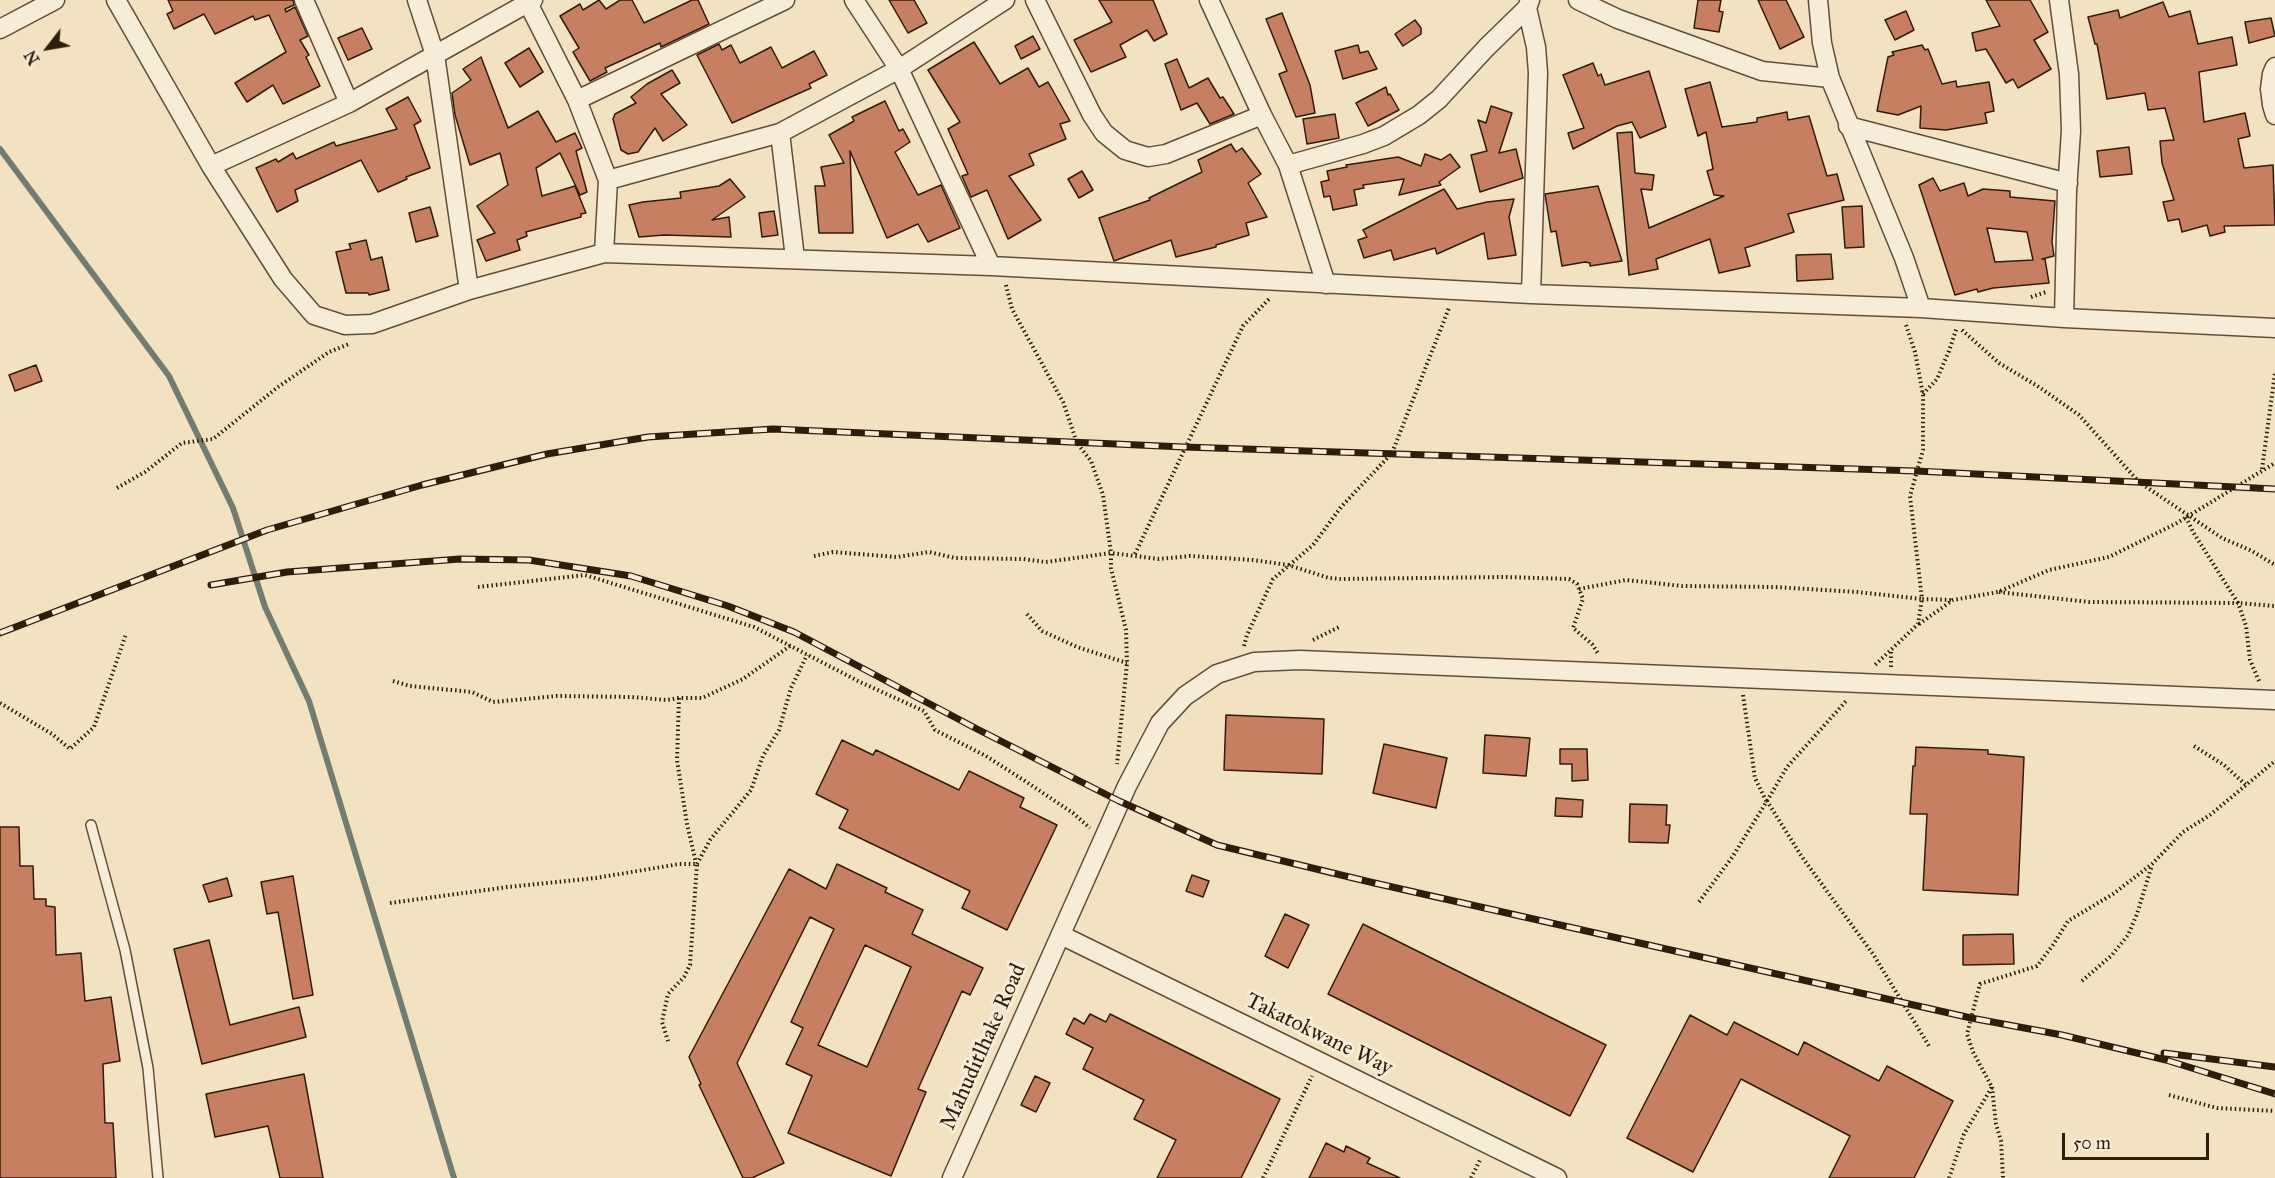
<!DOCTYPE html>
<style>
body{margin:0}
#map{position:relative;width:2275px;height:1178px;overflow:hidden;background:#f3e2c2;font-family:"IM FELL Great Primer",serif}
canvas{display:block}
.north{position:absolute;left:18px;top:18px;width:60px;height:60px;-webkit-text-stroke:4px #f7ecd7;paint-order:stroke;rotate:239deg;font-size:16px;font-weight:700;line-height:24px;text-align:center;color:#331b0c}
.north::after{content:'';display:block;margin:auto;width:21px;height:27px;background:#331b0c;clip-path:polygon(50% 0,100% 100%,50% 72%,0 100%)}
.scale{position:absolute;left:2062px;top:1133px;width:147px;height:27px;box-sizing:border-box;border:3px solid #331b0c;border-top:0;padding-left:8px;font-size:18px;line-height:21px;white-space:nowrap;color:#331b0c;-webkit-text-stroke:4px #f7ecd7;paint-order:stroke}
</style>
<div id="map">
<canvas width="2275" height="1178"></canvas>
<div class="north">N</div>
<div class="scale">50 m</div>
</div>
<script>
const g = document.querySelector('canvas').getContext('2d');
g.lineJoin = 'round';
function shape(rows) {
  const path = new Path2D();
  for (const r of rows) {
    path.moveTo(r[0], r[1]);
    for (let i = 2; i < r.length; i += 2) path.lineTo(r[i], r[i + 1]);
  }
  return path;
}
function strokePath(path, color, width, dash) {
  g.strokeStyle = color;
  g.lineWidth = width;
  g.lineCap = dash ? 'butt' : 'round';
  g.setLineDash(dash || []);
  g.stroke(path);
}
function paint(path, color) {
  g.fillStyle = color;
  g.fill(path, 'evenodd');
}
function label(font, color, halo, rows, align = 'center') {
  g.font = font + ' "IM FELL Great Primer",serif';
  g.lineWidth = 6;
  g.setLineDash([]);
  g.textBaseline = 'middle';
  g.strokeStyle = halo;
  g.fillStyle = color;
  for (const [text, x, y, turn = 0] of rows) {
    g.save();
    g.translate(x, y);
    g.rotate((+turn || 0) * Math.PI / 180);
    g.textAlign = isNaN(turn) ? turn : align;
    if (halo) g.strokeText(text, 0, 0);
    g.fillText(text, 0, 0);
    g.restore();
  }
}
strokePath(shape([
 [0,149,169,376,233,508,265,607,309,701,454,1178]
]), '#727c73', 6);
const building = shape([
 [168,0,293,0,294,5,285,9,286,12,295,7,308,36,300,40,309,55,306,57,320,86,283,104,273,85,247,102,235,83,286,52,269,15,255,20,253,16,215,34,204,14,174,29,167,14,173,11,168,0],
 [599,0,606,9,620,0,632,0,644,23,692,0,698,0,709,24,661,47,660,43,605,68,607,72,590,81,573,52,579,48,560,16,580,4,583,10,599,0],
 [889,0,914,0,927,23,908,33,889,0],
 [1099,0,1153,0,1167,34,1154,41,1147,30,1120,45,1126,57,1091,72,1074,40,1112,22,1099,0],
 [1698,0,1721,0,1719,11,1723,12,1719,32,1694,28,1698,0],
 [1758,0,1786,0,1804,37,1780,49,1758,0],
 [1986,0,2030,0,2048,32,2034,40,2051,69,2018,88,2013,79,2006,83,1986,49,1976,51,1972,33,2000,26,1986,0],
 [2163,2,2169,17,2190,11,2198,44,2232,37,2237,65,2199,72,2204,122,2245,113,2250,136,2238,139,2244,168,2273,165,2275,225,2224,226,2225,232,2210,236,2207,225,2182,232,2179,219,2168,221,2163,202,2174,200,2162,163,2160,141,2174,140,2165,108,2148,110,2145,93,2107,99,2097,44,2095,44,2088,17,2118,10,2120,18,2163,2],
 [1906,11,1914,30,1895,40,1885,20,1906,11],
 [1282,13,1310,85,1315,113,1296,117,1279,74,1287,71,1266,19,1282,13],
 [2271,18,2275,36,2249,43,2245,22,2271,18],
 [1415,20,1421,28,1421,34,1403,46,1395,34,1415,20],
 [362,28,372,49,348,60,338,38,362,28],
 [1033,36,1040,49,1021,59,1015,46,1033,36],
 [974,42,1000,84,1028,68,1039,87,1048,82,1070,121,1060,124,1066,139,1029,154,1034,165,1009,176,1041,220,1008,239,987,190,971,197,962,176,968,174,948,129,960,122,928,70,974,42],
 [719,44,722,50,731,45,740,63,771,47,782,68,814,51,827,75,809,84,811,88,732,123,697,55,719,44],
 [1358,45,1360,53,1368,51,1377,69,1343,79,1335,51,1358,45],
 [1922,45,1925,50,1928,49,1942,84,1956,81,1957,87,1989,82,1994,111,1985,113,1987,123,1946,130,1920,128,1921,106,1898,115,1877,111,1888,57,1894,55,1892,52,1922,45],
 [529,48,543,72,520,87,505,63,529,48],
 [481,57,508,128,538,111,556,142,575,133,582,148,576,151,587,192,580,195,560,153,536,168,542,196,575,186,586,213,581,214,581,217,526,232,527,236,517,240,520,250,486,261,477,240,495,233,477,206,508,185,500,153,470,165,455,115,452,93,471,80,463,69,481,57],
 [1177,59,1189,88,1208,78,1220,98,1223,97,1234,114,1210,124,1197,103,1181,110,1165,64,1177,59],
 [1593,63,1598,76,1601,74,1605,85,1649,71,1666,127,1640,138,1632,122,1617,126,1573,149,1568,133,1584,128,1563,75,1593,63],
 [672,70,680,83,661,94,687,125,663,141,655,128,638,152,628,154,621,150,613,119,615,114,636,103,631,97,647,84,672,70],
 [1710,82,1722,127,1757,122,1757,118,1787,112,1788,120,1809,116,1827,176,1837,174,1844,200,1788,214,1794,232,1745,248,1750,266,1719,273,1710,239,1656,259,1658,269,1629,275,1617,133,1632,132,1635,173,1654,175,1652,190,1641,189,1649,228,1724,196,1714,195,1707,171,1713,169,1706,132,1698,136,1685,89,1710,82],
 [1386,87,1388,95,1390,94,1399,110,1368,126,1356,103,1386,87],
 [408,97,421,121,414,125,430,168,406,177,407,179,378,192,361,160,295,190,298,201,277,212,256,168,276,159,278,162,293,153,296,159,334,142,336,146,397,129,386,109,408,97],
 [885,101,899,131,903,129,910,142,895,152,918,195,941,185,960,228,928,242,918,224,887,238,850,151,853,233,819,233,815,186,825,186,821,167,844,163,829,135,854,121,852,117,885,101],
 [1491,106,1512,113,1499,153,1516,149,1523,178,1480,192,1471,155,1487,151,1478,120,1486,123,1491,106],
 [1335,114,1339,138,1307,144,1303,119,1335,114],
 [1231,144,1236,152,1242,148,1261,174,1248,183,1267,217,1246,223,1249,235,1216,245,1216,247,1176,257,1171,240,1114,261,1099,218,1150,200,1149,198,1202,172,1198,160,1231,144],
 [2129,147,2132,174,2100,177,2097,151,2129,147],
 [1425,154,1441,160,1450,154,1460,167,1439,182,1441,185,1399,195,1404,179,1363,185,1364,188,1354,190,1357,205,1333,210,1330,196,1324,197,1321,182,1329,180,1327,171,1347,167,1346,165,1398,157,1421,166,1425,154],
 [1082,171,1093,190,1079,198,1068,179,1082,171],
 [1933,178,1940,191,1964,183,1968,196,1983,189,2010,191,2010,197,2055,201,2052,242,2054,256,2042,259,2045,259,2049,283,1993,288,1978,292,1977,289,1955,295,1919,185,1933,178],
 [1987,228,2027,232,2033,260,1995,262,1987,228],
 [730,179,745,197,712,220,729,217,731,237,664,235,639,237,629,205,643,202,681,198,680,192,719,186,730,179],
 [1598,186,1622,261,1590,266,1590,263,1585,262,1562,266,1556,231,1551,232,1545,194,1598,186],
 [1444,189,1457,209,1487,202,1514,199,1509,217,1516,255,1488,259,1484,233,1437,254,1435,248,1394,260,1391,250,1364,258,1358,240,1367,237,1363,230,1444,189],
 [1862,206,1864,247,1845,248,1842,207,1862,206],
 [430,207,438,236,416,242,409,213,430,207],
 [774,211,778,235,762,237,759,213,774,211],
 [366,240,371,260,382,257,389,290,369,295,368,293,346,293,336,252,351,249,349,244,366,240],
 [1831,254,1833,279,1797,281,1796,255,1831,254],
 [36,365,42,381,15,391,9,375,36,365],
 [1226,715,1324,719,1322,774,1224,770,1226,715],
 [1485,735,1530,738,1526,776,1483,773,1485,735],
 [842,740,873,755,876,750,959,790,969,771,1024,798,1020,807,1057,825,1007,930,962,908,970,891,839,828,848,810,816,794,842,740],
 [1384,744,1447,758,1436,808,1373,793,1384,744],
 [1916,747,1988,750,1988,754,2024,757,2018,895,1923,890,1927,814,1910,814,1913,766,1915,766,1916,747],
 [1560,749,1587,749,1588,780,1572,781,1572,764,1560,764,1560,749],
 [1556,798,1583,800,1582,817,1555,816,1556,798],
 [1630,804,1667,805,1666,825,1670,825,1668,843,1629,842,1630,804],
 [0,827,19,827,20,866,33,866,34,899,46,899,46,906,55,907,56,955,81,953,85,1001,111,997,120,1061,103,1064,105,1123,113,1123,116,1178,0,1178,0,827],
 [837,864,887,888,885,892,923,910,912,934,983,968,970,995,962,991,918,1089,926,1092,891,1176,788,1133,812,1076,786,1064,803,1028,791,1022,834,929,810,917,737,1063,784,1163,752,1178,743,1178,699,1085,701,1084,689,1057,789,869,826,889,837,864],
 [865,945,911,967,867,1067,818,1045,865,945],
 [1192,875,1209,881,1203,897,1186,891,1192,875],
 [293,876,313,995,293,999,278,912,267,914,261,882,293,876],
 [227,878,232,896,209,902,203,885,227,878],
 [1285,914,1309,925,1288,968,1265,956,1285,914],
 [1363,924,1606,1045,1570,1116,1328,994,1363,924],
 [2013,934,2014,964,1963,965,1963,935,2013,934],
 [209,940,230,1025,299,1007,306,1037,202,1064,174,949,209,940],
 [1090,1014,1106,1022,1110,1014,1280,1099,1241,1178,1157,1178,1176,1140,1134,1119,1144,1100,1083,1069,1093,1048,1066,1034,1074,1018,1084,1024,1090,1014],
 [1690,1015,1727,1035,1734,1022,1798,1055,1804,1042,1879,1081,1887,1066,1953,1101,1914,1178,1829,1178,1850,1136,1741,1079,1693,1172,1627,1138,1690,1015],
 [304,1074,323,1178,280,1178,268,1126,215,1137,206,1094,304,1074],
 [1035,1076,1050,1083,1036,1112,1021,1105,1035,1076],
 [1326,1143,1344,1152,1346,1146,1370,1158,1367,1163,1400,1178,1309,1178,1326,1143]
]);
paint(building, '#c77f61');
strokePath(building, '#331b0c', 1.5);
const lane = shape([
 [91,825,125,950,148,1068,158,1178]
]);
const street = shape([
 [116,0,211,166,283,279,314,315,345,325,372,324,469,290,604,253,991,266,1531,294,1921,308,2064,318,2275,328],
 [304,0,349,103],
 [417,0,435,55,469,290],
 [1035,0,1092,115,1104,133,1125,150,1148,157,1166,154,1262,115],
 [1209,0,1262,115,1288,165,1326,284],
 [1578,0,1618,19,1762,71,1830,78],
 [1818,0,1822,43,1830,78,1904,258,1921,308],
 [2059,0,2069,74,2071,131,2067,191,2064,318],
 [528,3,577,100],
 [1527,8,1536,47,1538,73,1531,294],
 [0,29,55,0],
 [2275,67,2272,74,2270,89,2272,105,2275,115],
 [1848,126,2068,183],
 [780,133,795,258],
 [1288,165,1363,144,1384,136,1419,115,1439,99,1486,48,1527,8,1530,0],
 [211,166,349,103,533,0],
 [608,180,577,100,785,0],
 [604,253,608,180,780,133,899,69,854,0],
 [991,266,899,69,1005,0],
 [1061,935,1557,1178],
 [952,1178,1127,786,1160,723,1185,696,1217,674,1254,662,1300,660,2275,700]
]);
strokePath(lane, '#634d3a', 12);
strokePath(street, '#634d3a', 21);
strokePath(shape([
 [1006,285,1012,309,1063,402,1077,443,1091,461,1103,495,1111,553,1111,568,1126,630,1127,663,1117,764],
 [2031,297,2046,292],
 [1906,325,1915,352,1923,395,1923,450,1910,496,1922,599,1953,600],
 [1962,330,1999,363,2039,387,2079,415,2139,482,2222,538,2252,551,2275,565],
 [1923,394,1937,379,1949,351,1957,327],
 [2262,469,2275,373],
 [117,488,145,472,182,443,213,439,278,387,329,352,349,344],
 [2186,517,2193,532,2238,603,2275,606],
 [1135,554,1243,326,1269,299],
 [814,556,833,552,897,557,929,552,955,558,1023,559,1046,562,1111,553,1159,559,1190,556,1253,560,1288,565,1329,578,1341,579,1506,577,1569,579,1577,584,1583,599,1573,628,1592,644,1599,655],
 [478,587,585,575,754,627,860,682,924,711,935,730,986,756,1025,781,1073,813,1090,828],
 [1579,589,1626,580,1682,586,1775,587,1857,592,1922,599,1918,624,1874,666],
 [1999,592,2089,602,2238,603,2246,626,2250,660,2259,681],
 [1027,614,1042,631,1077,647,1127,663],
 [1919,624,1953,600,1998,592,2049,570,2109,557,2177,523,2275,463],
 [1313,640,1339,627],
 [1244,646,1247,635,1273,579,1313,545,1341,507,1392,453,1449,308],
 [1891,652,1891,669],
 [393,681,410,686,472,692,493,702,557,696,632,697,666,700,679,698,702,698,743,679,790,646],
 [1743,695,1755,778,1766,801],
 [679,698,677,760,687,824,696,863],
 [0,703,52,734,70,749,94,727,126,634],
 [2194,746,2224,765,2246,785],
 [1767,801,1787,767,1847,700],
 [697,864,710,840,751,790,763,756,779,730,791,688,807,655],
 [1699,902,1733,856,1767,801,1802,857,1873,954,1929,1046],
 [390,903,508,887,596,878,679,864,697,864,690,965,684,977,668,994,662,1022,669,1044],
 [2082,981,2112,955,2128,935,2137,914,2152,865],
 [1992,1087,1996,1124,2001,1141,2003,1178],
 [2169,1095,2217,1108,2275,1111],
 [1263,1178,1312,1076],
 [1471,1178,1480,1160],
 [1949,1178,1964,1134,1992,1087,1973,1052,1967,1034,1980,984,2037,966,2053,945,2068,921,2113,894,2152,864,2183,832,2210,815,2275,761]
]), '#331b0c', 4, [1.5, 3]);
strokePath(lane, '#f7ecd7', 9);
strokePath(street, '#f7ecd7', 18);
const rail = shape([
 [211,585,287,572,460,559,529,560,631,576,728,606,794,632,977,729,1119,801,1217,845,1370,882,1971,1018,2062,1035,2166,1060,2275,1094],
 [0,633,267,530,422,485,547,454,648,437,773,429,1184,447,1916,471,2275,489],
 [2164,1053,2275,1067]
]);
strokePath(rail, '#331b0c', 7);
strokePath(rail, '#f7ecd7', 4.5, [14]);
label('22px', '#331b0c', '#f7ecd7', [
 ["Takatokwane Way",1319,1035,26],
 ["Mahuditlhake Road",984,1047,-66]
]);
</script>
